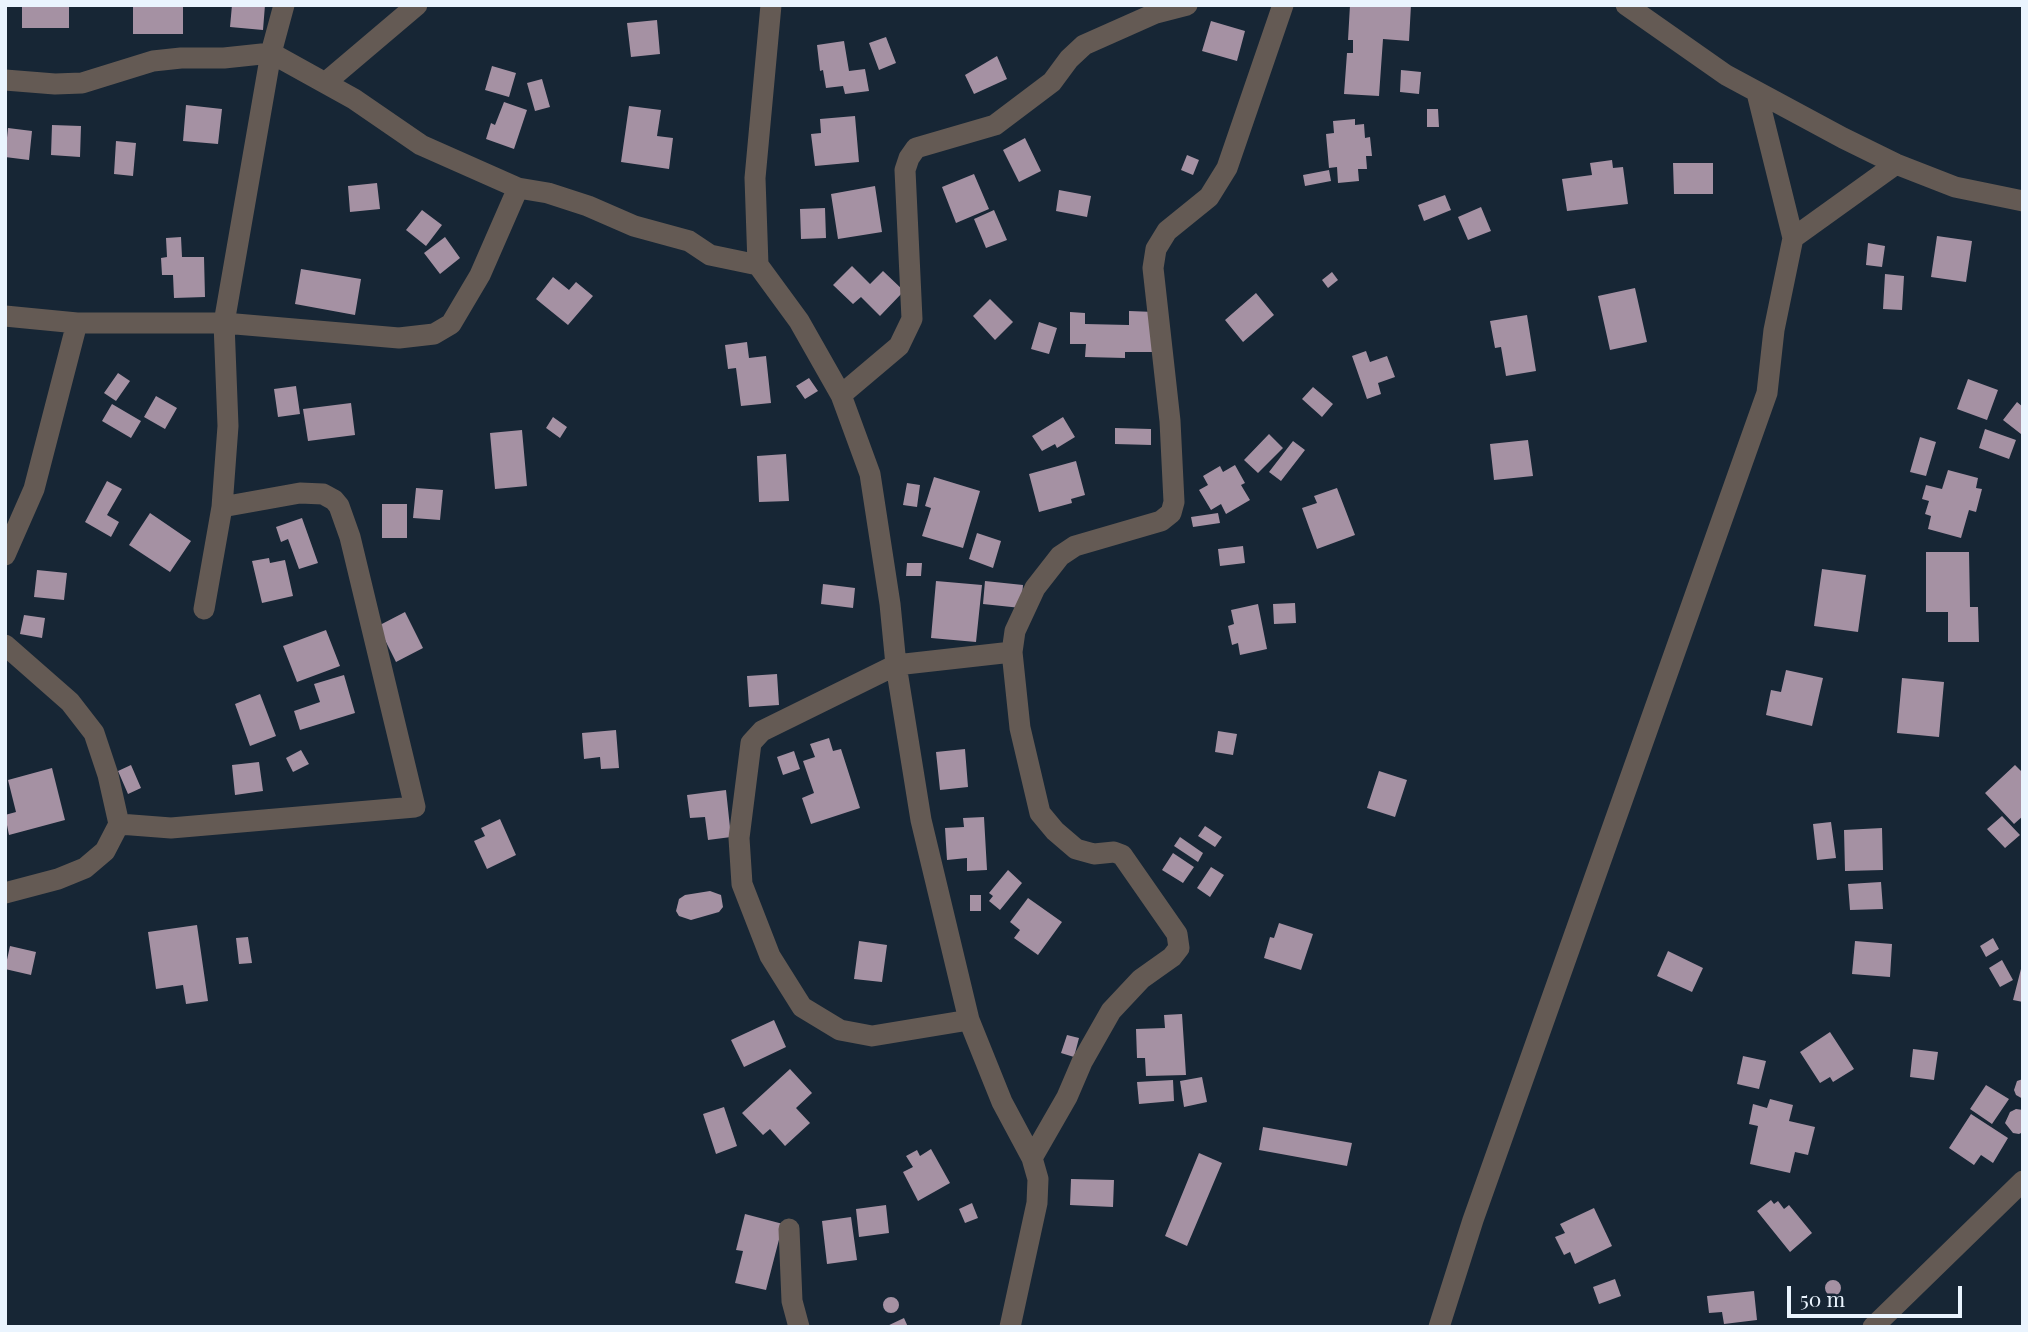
<!DOCTYPE html>
<style>
body{margin:0}
#map{position:relative;width:2028px;height:1332px;overflow:hidden;background:#172635;font-family:"Playfair Display",serif}
canvas{display:block}
.frame{position:absolute;inset:0;border:7px solid #eaf4fe;pointer-events:none}
.scale{position:absolute;left:1787px;top:1286px;width:175px;height:32px;box-sizing:border-box;border:4px solid #eaf4fe;border-top:0;padding-left:9px;font-size:21px;line-height:24px;white-space:nowrap;color:#eaf4fe;-webkit-text-stroke:5px #172635;paint-order:stroke}
</style>
<div id="map">
<canvas width="2028" height="1332"></canvas>
<div class="frame"></div>
<div class="scale">50 m</div>
</div>
<script>
const g = document.querySelector('canvas').getContext('2d');
g.lineJoin = 'round';
function paint(path, color) {
  g.fillStyle = color;
  g.fill(path, 'evenodd');
}
function shape(rows) {
  const path = new Path2D();
  for (const r of rows) {
    if (r.length === 3) {
      path.moveTo(r[0] + r[2], r[1]);
      path.arc(r[0], r[1], r[2], 0, 2 * Math.PI);
      continue;
    }
    path.moveTo(r[0], r[1]);
    for (let i = 2; i < r.length; i += 2) path.lineTo(r[i], r[i + 1]);
  }
  return path;
}
function strokePath(path, color, width, dash) {
  g.strokeStyle = color;
  g.lineWidth = width;
  g.lineCap = dash ? 'butt' : 'round';
  g.setLineDash(dash || []);
  g.stroke(path);
}
paint(shape([
 [22,5,69,5,69,28,22,28],
 [133,5,183,5,183,34,133,34],
 [232,5,265,5,263,30,230,27],
 [1350,5,1411,5,1409,41,1383,39,1379,96,1344,94,1347,53,1353,53,1353,40,1348,40],
 [657,20,660,54,631,57,627,23],
 [1211,21,1245,31,1237,61,1202,51],
 [886,37,896,63,879,70,869,43],
 [844,41,849,71,865,69,869,91,845,94,843,86,826,88,823,70,820,71,817,45],
 [997,56,1007,79,974,94,965,75],
 [492,66,516,73,509,97,485,90],
 [1401,70,1421,72,1419,94,1400,92],
 [542,79,550,107,535,111,527,83],
 [504,102,527,110,514,149,486,139,491,123,495,125],
 [186,105,222,109,218,144,183,141],
 [629,106,661,110,657,136,673,138,669,169,621,162],
 [1427,109,1438,109,1439,127,1427,127],
 [855,116,859,162,815,166,811,134,821,133,820,119],
 [1355,119,1355,125,1364,124,1365,138,1370,137,1372,156,1366,156,1367,169,1358,169,1359,181,1338,183,1337,167,1329,168,1326,134,1334,133,1333,121],
 [52,125,81,126,80,157,51,155],
 [8,128,32,131,29,160,5,157],
 [1025,138,1041,171,1019,182,1003,150],
 [116,141,136,143,133,176,114,174],
 [1187,155,1199,160,1193,175,1181,170],
 [1612,160,1613,168,1623,167,1628,204,1567,211,1562,179,1592,175,1590,163],
 [1673,163,1713,163,1713,194,1674,194],
 [1329,170,1331,181,1305,186,1303,175],
 [974,174,989,209,956,223,942,187],
 [377,183,380,209,350,212,348,186],
 [875,186,882,232,838,239,831,194],
 [1059,190,1091,196,1087,217,1056,211],
 [1445,195,1451,210,1424,221,1418,205],
 [1481,207,1491,231,1468,240,1458,217],
 [825,208,826,238,801,239,800,209],
 [422,210,442,225,426,246,406,230],
 [994,210,1007,240,986,248,974,219],
 [1937,236,1972,241,1966,282,1931,277],
 [181,237,182,257,204,257,205,297,174,298,173,275,162,275,161,258,167,257,166,238],
 [445,237,460,258,440,274,424,253],
 [1868,243,1885,246,1882,267,1866,265],
 [852,266,870,284,883,271,904,291,880,316,861,297,853,304,833,285],
 [301,269,361,279,355,315,295,304],
 [1332,272,1338,280,1328,288,1322,280],
 [1885,274,1904,276,1902,310,1883,309],
 [553,277,569,290,576,282,593,296,568,325,536,299],
 [1635,288,1647,342,1610,350,1598,296],
 [1256,293,1274,315,1243,342,1225,320],
 [990,299,1013,322,995,340,973,316],
 [1129,311,1155,312,1155,352,1125,352,1125,358,1085,357,1086,344,1070,344,1070,312,1085,313,1085,324,1129,325],
 [1527,315,1536,371,1506,376,1501,347,1495,348,1490,321],
 [1039,322,1057,328,1049,354,1031,349],
 [747,342,749,358,766,356,771,403,741,406,736,368,728,369,725,345],
 [1366,351,1370,362,1387,356,1395,377,1378,383,1381,394,1367,399,1352,356],
 [118,373,130,381,116,401,104,393],
 [809,378,818,391,805,399,796,386],
 [1968,379,1998,390,1987,420,1957,409],
 [296,386,300,414,278,417,274,389],
 [1313,387,1333,404,1322,417,1302,399],
 [156,396,177,408,165,429,144,417],
 [2017,402,2023,407,2021,434,2003,420],
 [351,403,355,435,308,441,303,409],
 [112,404,141,421,131,438,102,421],
 [553,417,567,427,560,438,546,428],
 [1063,417,1075,437,1057,448,1055,444,1042,451,1032,436],
 [1115,428,1151,429,1151,445,1115,444],
 [1985,429,2016,440,2009,459,1979,448],
 [522,430,527,486,495,489,490,433],
 [1269,434,1283,448,1258,473,1244,460],
 [1920,437,1936,442,1926,476,1910,472],
 [1528,440,1533,476,1494,480,1490,444],
 [1293,441,1305,450,1281,481,1269,472],
 [786,454,789,501,759,502,757,456],
 [1076,461,1085,495,1071,499,1072,503,1039,512,1029,474],
 [1235,465,1245,483,1241,485,1250,500,1226,514,1221,504,1211,510,1199,490,1208,485,1203,476,1220,466,1223,472],
 [1948,470,1978,478,1976,488,1982,489,1976,512,1969,510,1961,538,1928,529,1931,516,1925,514,1929,501,1922,499,1926,485,1942,489],
 [934,477,980,491,963,548,922,536,931,508,925,506],
 [107,481,122,489,107,515,119,522,111,537,85,522],
 [907,483,920,485,917,507,903,505],
 [416,488,443,490,440,520,413,518],
 [1337,488,1355,535,1317,549,1302,508,1317,503,1314,496],
 [382,504,407,504,407,538,382,538],
 [150,513,191,541,170,572,129,545],
 [1218,513,1220,523,1193,527,1191,517],
 [302,518,318,563,299,569,288,539,281,542,276,527],
 [977,533,1001,541,993,568,969,559],
 [1243,546,1245,563,1220,566,1218,549],
 [1926,552,1969,552,1970,607,1978,607,1979,642,1948,642,1948,612,1926,612],
 [269,558,270,563,285,560,293,596,262,603,252,561],
 [907,563,922,563,921,576,906,576],
 [1822,569,1866,575,1858,632,1814,626],
 [37,570,67,573,64,600,34,597],
 [936,581,982,585,976,642,931,638],
 [985,581,1023,585,1021,608,983,604],
 [823,584,855,588,853,608,821,604],
 [1295,603,1296,623,1274,624,1273,604],
 [1258,604,1267,649,1240,655,1238,643,1232,645,1228,626,1234,624,1231,610],
 [405,612,423,648,396,662,378,626],
 [24,615,45,618,42,638,20,634],
 [326,630,340,666,297,682,283,646],
 [1786,670,1823,678,1812,726,1766,715,1771,690,1781,692],
 [777,674,779,705,749,707,747,676],
 [344,675,355,713,300,730,294,711,320,702,314,684],
 [1902,678,1944,682,1939,737,1897,733],
 [260,694,276,736,250,746,235,704],
 [616,730,619,768,601,769,600,757,584,759,582,733],
 [1218,731,1237,734,1233,755,1215,752],
 [829,738,833,751,841,749,860,808,811,824,802,798,814,793,803,761,815,757,810,744],
 [965,749,968,787,940,790,936,752],
 [301,750,309,764,293,772,286,758],
 [794,751,800,769,783,775,777,757],
 [259,762,263,791,235,795,232,765],
 [131,765,141,788,128,794,118,771],
 [2015,765,2023,773,2023,816,2014,824,1985,793],
 [52,768,65,820,9,835,5,815,16,812,8,780],
 [1379,771,1407,780,1395,817,1367,808],
 [726,790,731,837,708,840,705,817,690,818,687,795],
 [2002,816,2020,835,2005,848,1987,829],
 [984,817,987,870,967,871,967,858,947,860,945,828,964,827,963,818],
 [500,819,516,855,487,869,474,841,485,836,481,828],
 [1831,822,1836,858,1817,860,1813,824],
 [1205,826,1222,837,1215,847,1198,836],
 [1882,828,1883,870,1845,871,1844,830],
 [1180,837,1203,853,1198,862,1174,846],
 [1173,853,1194,867,1183,883,1162,870],
 [1211,867,1224,875,1210,897,1197,888],
 [1008,870,1022,883,1000,910,989,901,993,896,989,893],
 [1881,882,1883,909,1850,910,1848,884],
 [710,891,721,895,723,907,719,912,691,920,679,916,676,911,679,899,685,895],
 [970,895,981,895,981,911,970,911],
 [1028,898,1062,922,1038,955,1014,938,1020,930,1010,922],
 [1279,923,1313,934,1301,970,1264,958,1270,937,1274,938],
 [197,925,208,1001,186,1004,183,985,156,989,148,932],
 [248,937,252,963,239,964,236,938],
 [1993,938,1999,949,1986,957,1980,946],
 [859,941,887,945,882,982,854,979],
 [1855,941,1892,944,1890,977,1852,974],
 [10,946,36,952,31,975,5,969],
 [1668,951,1703,968,1692,992,1657,976],
 [2002,960,2013,980,2000,987,1989,968],
 [2022,965,2023,965,2023,1002,2013,1000],
 [1182,1014,1186,1075,1146,1076,1145,1058,1137,1058,1136,1029,1165,1028,1164,1015],
 [774,1020,786,1047,744,1067,731,1040],
 [1830,1032,1854,1069,1833,1082,1830,1077,1820,1083,1800,1052],
 [1067,1035,1079,1038,1074,1057,1061,1053],
 [1913,1049,1938,1052,1934,1080,1910,1077],
 [1743,1056,1766,1061,1759,1089,1737,1084],
 [790,1069,812,1093,796,1108,810,1123,785,1146,770,1129,763,1135,742,1113],
 [1202,1077,1207,1102,1184,1107,1180,1081],
 [2023,1079,2023,1099,2016,1095,2014,1090,2017,1081],
 [1173,1080,1174,1101,1139,1104,1137,1082],
 [1986,1085,2009,1099,1992,1124,1970,1109],
 [1770,1099,1793,1105,1789,1121,1815,1127,1808,1155,1795,1152,1790,1173,1750,1164,1758,1126,1749,1124,1753,1104,1767,1108],
 [724,1107,737,1146,716,1154,703,1114],
 [2016,1109,2023,1110,2023,1132,2019,1134,2013,1133,2005,1123,2010,1112],
 [1971,1114,2008,1138,1993,1163,1981,1155,1974,1165,1949,1148],
 [1263,1127,1352,1143,1347,1166,1259,1150],
 [931,1149,950,1183,918,1201,903,1172,913,1167,906,1156,917,1150,920,1156],
 [1199,1153,1222,1163,1187,1246,1165,1236],
 [1071,1179,1114,1180,1113,1207,1070,1205],
 [1771,1200,1774,1204,1778,1201,1784,1209,1789,1205,1812,1233,1790,1252,1757,1211],
 [972,1203,978,1218,965,1223,959,1209],
 [886,1205,889,1233,859,1237,856,1209],
 [1594,1208,1612,1246,1575,1264,1570,1252,1564,1255,1555,1237,1565,1233,1560,1224],
 [745,1214,783,1224,766,1290,735,1283,743,1251,736,1250],
 [851,1217,857,1260,827,1264,822,1221],
 [1615,1279,1621,1296,1599,1304,1593,1287],
 [1833,1288,8],
 [1754,1291,1757,1320,1724,1324,1722,1312,1709,1313,1707,1296],
 [891,1305,8],
 [904,1318,908,1327,885,1327]
]), '#a591a3');
strokePath(shape([
 [771,5,755,178,758,265,799,321,841,395,870,474,890,604,896,665,921,820,969,1020,1002,1102,1032,1158,1038,1179,1037,1203,1010,1327],
 [1626,5,1726,75,1843,138,1896,164,1955,187,2023,201],
 [5,80,55,84,82,83,153,61,181,58,224,58,271,53,354,99,421,145,518,188,548,193,588,206,634,226,689,241,710,255,758,265],
 [325,83,417,5],
 [1793,238,1896,164],
 [5,316,77,323,224,323,399,338,434,334,451,324,480,275,518,188],
 [841,395,899,346,912,319,905,170,909,158,916,148,995,125,1052,82,1069,59,1084,45,1156,13,1187,5],
 [5,555,34,489,77,323],
 [204,609,222,507,228,426,224,323,271,53,284,5],
 [5,645,70,702,94,733,108,775,119,824,105,851,85,868,58,879,5,893],
 [119,824,171,828,415,807,350,537,339,506,334,500,323,494,300,493,222,507],
 [969,1020,872,1036,840,1030,802,1007,770,956,742,884,739,838,751,743,762,731,896,665,1012,652],
 [1032,1158,1067,1097,1082,1062,1111,1011,1141,979,1172,957,1179,948,1177,934,1122,855,1114,852,1094,854,1076,849,1055,831,1040,813,1020,728,1012,652,1015,631,1035,588,1060,556,1075,546,1161,521,1171,513,1174,502,1170,421,1153,268,1156,249,1167,231,1209,197,1227,168,1283,5],
 [789,1229,792,1301,799,1327],
 [1439,1327,1473,1220,1767,393,1774,330,1793,238,1757,93],
 [1873,1327,2023,1181]
]), '#645a54', 21);
</script>
